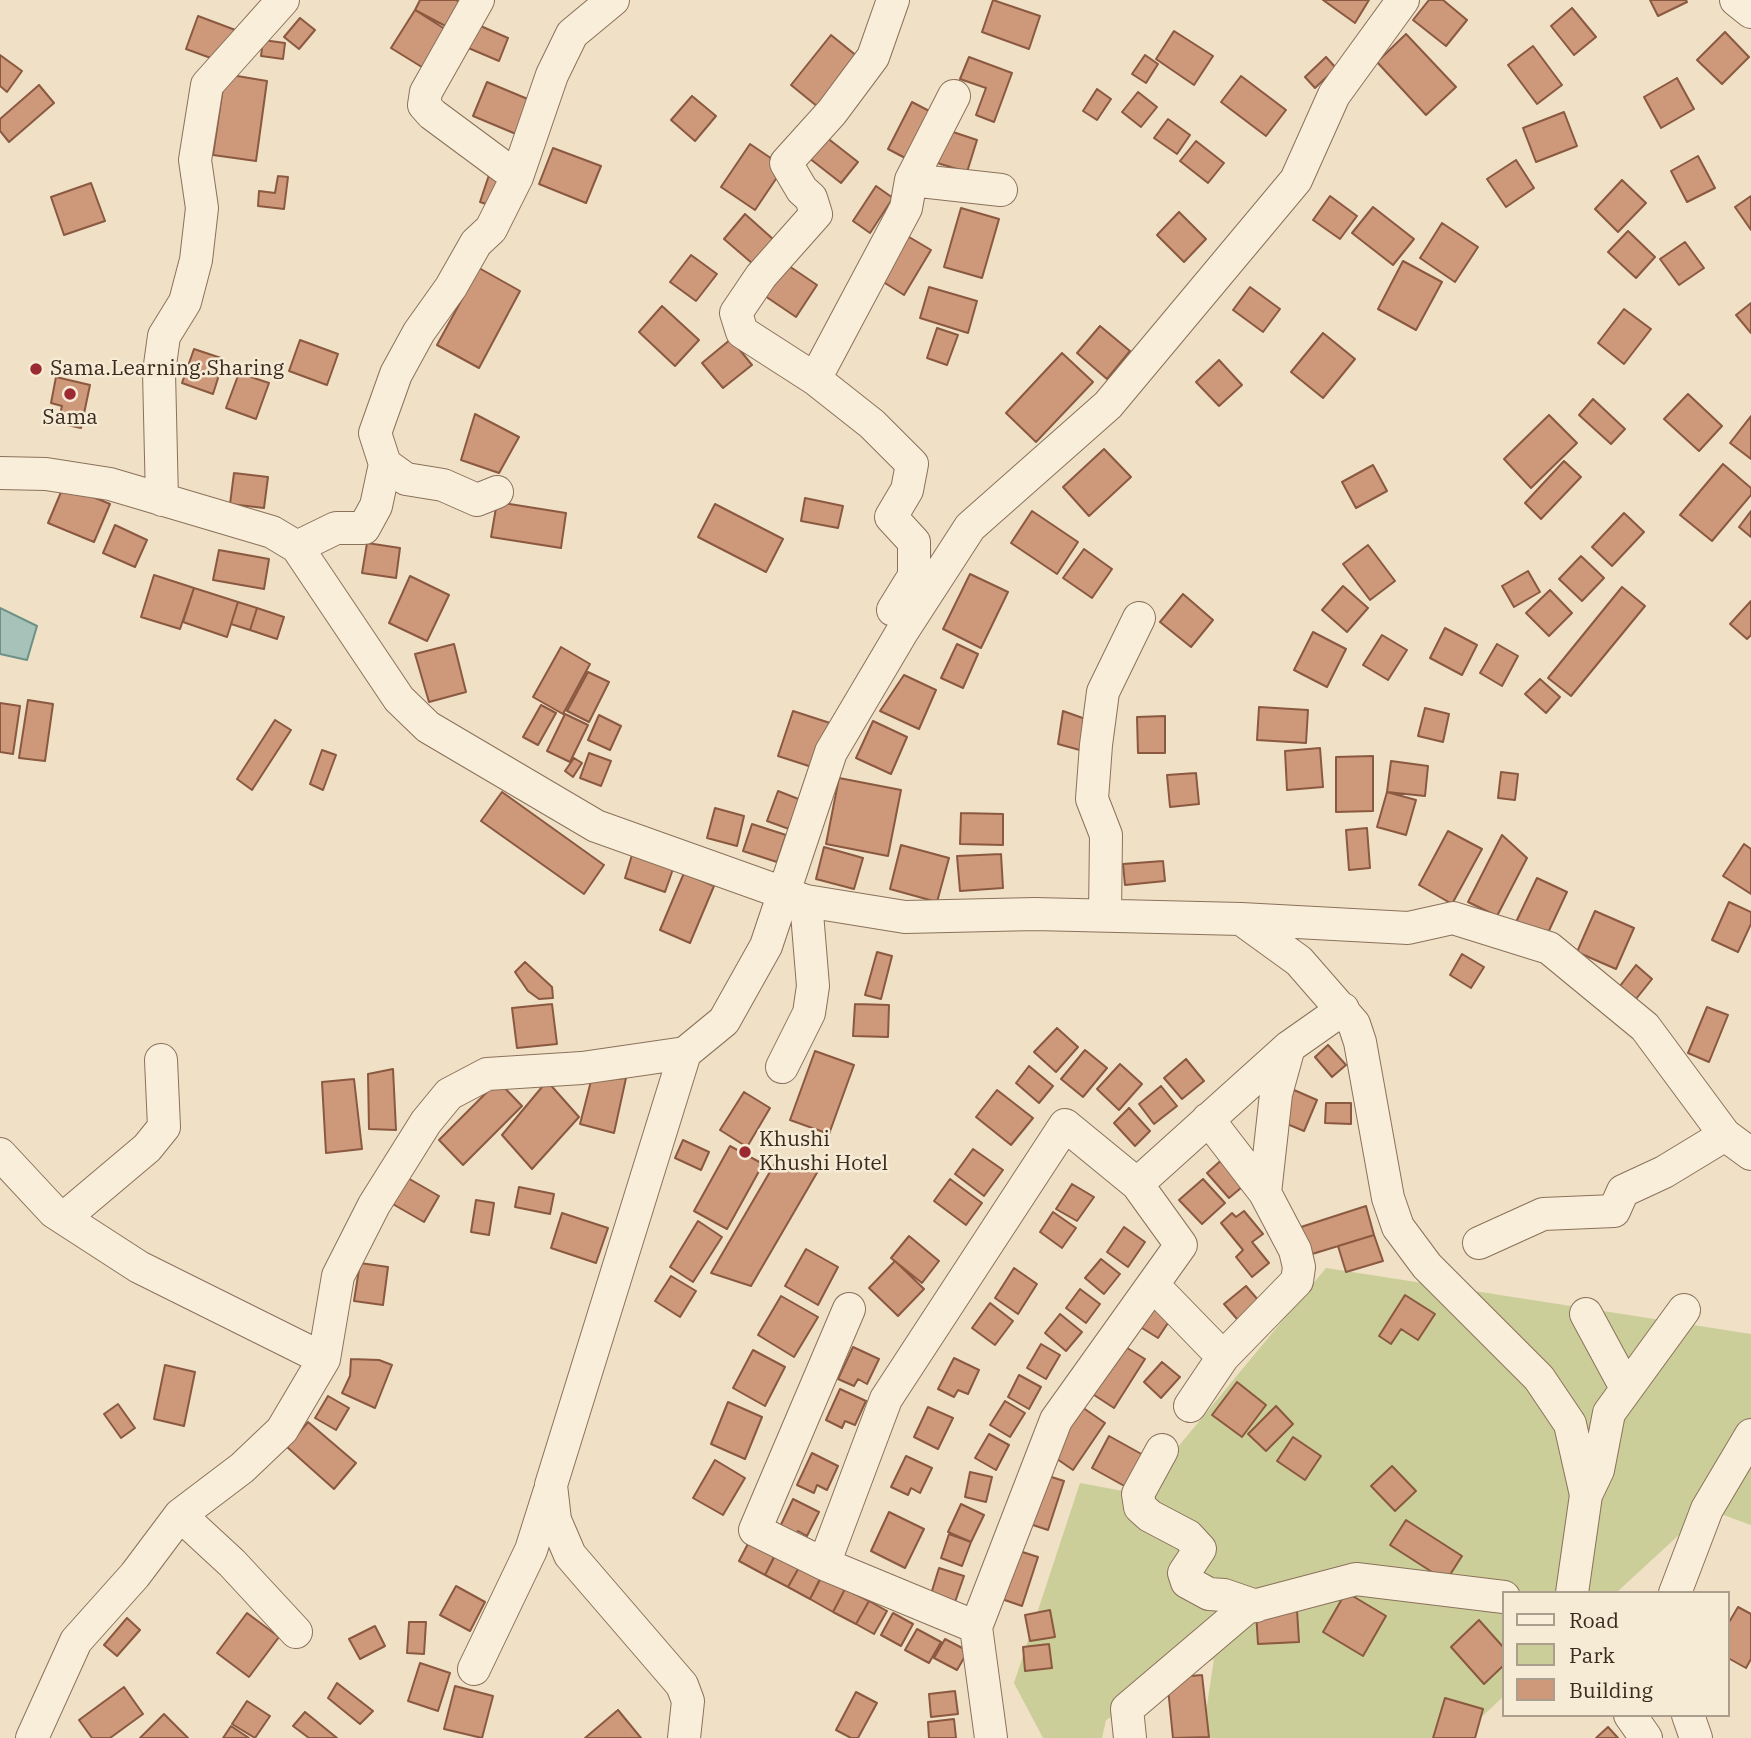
<!DOCTYPE html>
<style>
body{margin:0}
#map{position:relative;width:1751px;height:1738px;overflow:hidden;background:#efe0c6;font-family:"IBM Plex Serif",serif}
canvas{display:block}
.legend{position:absolute;left:1502px;top:1591px;width:228px;height:126px;box-sizing:border-box;background:#f6ebd5;border:2px solid #ab9e8c;margin:0;padding:9px 12px;list-style:none;font-size:21px;color:#3b2b1f}
.legend li{display:flex;align-items:center;gap:14px;height:35px}
.legend b{width:35px;border:2px solid #ab9e8c}
</style>
<div id="map">
<canvas width="1751" height="1738"></canvas>
<ul class="legend">
<li><b style="height:9px;background:#f9eed9"></b>Road</li>
<li><b style="height:19px;background:#cbce99"></b>Park</li>
<li><b style="height:19px;background:#ce987b"></b>Building</li>
</ul>
</div>
<script>
const g = document.querySelector('canvas').getContext('2d');
g.lineJoin = 'round';
function paint(path, color) {
  g.fillStyle = color;
  g.fill(path, 'evenodd');
}
function shape(rows) {
  const path = new Path2D();
  for (const r of rows) {
    path.moveTo(r[0], r[1]);
    for (let i = 2; i < r.length; i += 2) path.lineTo(r[i], r[i + 1]);
  }
  return path;
}
function strokePath(path, color, width, dash) {
  g.strokeStyle = color;
  g.lineWidth = width;
  g.lineCap = dash ? 'butt' : 'round';
  g.setLineDash(dash || []);
  g.stroke(path);
}
function label(font, color, halo, rows, align = 'center') {
  g.font = font + ' "IBM Plex Serif",serif';
  g.lineWidth = 5;
  g.setLineDash([]);
  g.textBaseline = 'middle';
  g.strokeStyle = halo;
  g.fillStyle = color;
  for (const [text, x, y, turn = 0] of rows) {
    g.save();
    g.translate(x, y);
    g.rotate((+turn || 0) * Math.PI / 180);
    g.textAlign = isNaN(turn) ? turn : align;
    if (halo) g.strokeText(text, 0, 0);
    g.fillText(text, 0, 0);
    g.restore();
  }
}
paint(shape([
 [1326,1268,1751,1334,1751,1525,1707,1509,1616,1593,1504,1593,1504,1696,1459,1738,1202,1738,1214,1659,1106,1720,1102,1738,1043,1738,1014,1683,1080,1483,1139,1494]
]), '#cbce99');
const water = shape([
 [0,608,37,626,27,660,0,654,0,608]
]);
paint(water, '#a7c3b9');
strokePath(water, '#6d9186', 2);
const building = shape([
 [420,0,456,0,466,5,453,30,415,10,420,0],
 [993,0,1040,16,1029,49,982,32,993,0],
 [1323,0,1369,0,1355,23,1323,0],
 [1429,0,1443,0,1467,20,1446,46,1413,20,1429,0],
 [1650,0,1686,0,1687,2,1658,16,1650,0],
 [1572,8,1596,37,1574,55,1551,26,1572,8],
 [415,10,448,31,425,69,391,48,415,10],
 [198,16,238,31,219,61,186,49,198,16],
 [300,18,315,30,299,49,284,37,300,18],
 [476,24,508,38,499,61,466,47,476,24],
 [1174,31,1213,56,1194,85,1156,59,1174,31],
 [1725,32,1749,57,1722,84,1697,60,1725,32],
 [1406,34,1456,87,1426,115,1377,62,1406,34],
 [831,35,858,57,818,107,791,85,831,35],
 [263,40,285,43,283,59,261,56,263,40],
 [1533,46,1562,85,1537,104,1508,65,1533,46],
 [0,55,22,71,7,92,0,86,0,55],
 [1145,55,1158,64,1146,83,1132,74,1145,55],
 [969,57,1012,73,994,122,976,115,986,88,960,79,969,57],
 [1326,57,1336,68,1315,88,1305,77,1326,57],
 [225,74,267,81,256,161,213,155,225,74],
 [1241,76,1286,110,1266,136,1221,102,1241,76],
 [1677,78,1694,109,1661,128,1644,97,1677,78],
 [487,82,530,100,516,134,473,116,487,82],
 [39,85,54,103,9,142,0,131,0,119,39,85],
 [1097,89,1111,99,1097,120,1083,111,1097,89],
 [1138,92,1157,107,1141,127,1122,112,1138,92],
 [692,96,716,116,695,141,671,120,692,96],
 [912,102,933,113,909,160,888,149,912,102],
 [1564,112,1577,146,1536,162,1523,128,1564,112],
 [1168,119,1190,135,1177,154,1154,138,1168,119],
 [944,129,977,140,967,172,934,162,944,129],
 [826,137,858,162,841,183,809,158,826,137],
 [1196,141,1224,163,1208,183,1180,161,1196,141],
 [750,144,784,167,755,210,721,187,750,144],
 [553,148,601,166,586,203,539,184,553,148],
 [1698,156,1715,188,1687,202,1671,171,1698,156],
 [1516,160,1534,188,1506,207,1487,179,1516,160],
 [491,169,504,173,492,206,480,202,491,169],
 [278,176,288,177,284,209,258,206,259,191,275,193,278,176],
 [1622,180,1646,203,1618,232,1595,209,1622,180],
 [91,183,105,221,64,235,51,197,91,183],
 [876,186,893,198,870,233,853,221,876,186],
 [1330,196,1357,216,1340,239,1313,220,1330,196],
 [1751,196,1751,230,1735,207,1751,196],
 [1373,207,1414,239,1393,265,1352,233,1373,207],
 [961,208,999,219,982,278,944,267,961,208],
 [1179,212,1206,239,1184,262,1157,235,1179,212],
 [745,214,774,240,753,264,724,239,745,214],
 [1442,223,1478,247,1455,282,1420,258,1442,223],
 [1628,231,1655,257,1636,278,1608,252,1628,231],
 [904,234,931,250,904,295,877,278,904,234],
 [1685,242,1704,268,1679,285,1660,259,1685,242],
 [691,255,717,274,696,301,670,282,691,255],
 [1403,261,1442,282,1416,330,1378,309,1403,261],
 [786,264,817,285,796,317,765,296,786,264],
 [479,268,520,291,479,368,437,345,479,268],
 [929,287,977,301,968,333,920,318,929,287],
 [1250,287,1280,309,1263,332,1233,310,1250,287],
 [1751,303,1751,333,1736,315,1751,303],
 [662,306,699,340,675,366,639,332,662,306],
 [1624,309,1651,329,1624,364,1598,343,1624,309],
 [1100,326,1130,351,1107,379,1077,353,1100,326],
 [937,328,958,335,947,365,927,358,937,328],
 [1323,333,1355,359,1323,398,1291,372,1323,333],
 [731,339,752,365,723,388,702,363,731,339],
 [300,340,338,354,327,385,289,371,300,340],
 [194,349,224,359,213,394,182,383,194,349],
 [1062,353,1093,382,1036,442,1006,413,1062,353],
 [1219,360,1242,385,1219,406,1196,382,1219,360],
 [239,373,269,383,256,419,226,408,239,373],
 [56,377,90,385,81,428,58,423,62,406,51,403,56,377],
 [1688,394,1722,426,1699,451,1664,419,1688,394],
 [1593,399,1625,429,1611,444,1579,415,1593,399],
 [475,414,519,437,499,473,461,460,475,414],
 [1549,415,1577,443,1531,488,1504,459,1549,415],
 [1751,416,1751,459,1730,443,1751,416],
 [1104,449,1131,477,1089,516,1063,487,1104,449],
 [1564,461,1581,477,1541,519,1525,503,1564,461],
 [1723,464,1751,488,1751,495,1712,541,1680,515,1723,464],
 [1373,465,1387,491,1356,508,1342,482,1373,465],
 [234,473,268,477,264,508,230,504,234,473],
 [64,485,110,504,94,542,48,523,64,485],
 [805,498,843,506,838,528,801,521,805,498],
 [497,502,566,513,561,548,491,537,497,502],
 [715,504,783,539,766,572,698,537,715,504],
 [1032,511,1078,542,1057,574,1011,543,1032,511],
 [1751,511,1751,537,1739,527,1751,511],
 [1624,513,1644,532,1612,566,1592,547,1624,513],
 [115,525,147,540,135,567,103,553,115,525],
 [367,543,400,548,396,578,362,573,367,543],
 [1368,545,1395,581,1370,600,1343,564,1368,545],
 [1084,549,1112,569,1092,598,1063,578,1084,549],
 [219,550,269,559,264,589,213,580,219,550],
 [1581,556,1604,578,1582,601,1559,579,1581,556],
 [1528,571,1540,592,1514,607,1502,586,1528,571],
 [970,574,1008,592,981,648,943,629,970,574],
 [154,575,194,588,180,629,141,617,154,575],
 [410,576,449,595,427,641,389,623,410,576],
 [1343,586,1368,608,1347,632,1322,610,1343,586],
 [1622,587,1645,606,1571,696,1548,678,1622,587],
 [194,588,238,602,227,637,183,622,194,588],
 [1550,590,1572,613,1549,636,1526,613,1550,590],
 [1183,594,1213,620,1191,647,1160,622,1183,594],
 [1751,601,1751,635,1747,639,1730,624,1751,601],
 [238,602,257,608,250,630,231,624,238,602],
 [257,608,284,617,277,639,250,630,257,608],
 [1445,628,1477,645,1462,675,1430,658,1445,628],
 [1313,632,1346,649,1327,687,1294,670,1313,632],
 [1382,635,1407,650,1388,680,1363,665,1382,635],
 [454,644,466,692,429,702,415,654,454,644],
 [957,644,978,654,963,688,941,678,957,644],
 [1497,644,1518,656,1502,686,1480,673,1497,644],
 [561,647,590,664,563,714,533,697,561,647],
 [588,672,609,682,589,722,567,711,588,672],
 [904,675,936,690,919,729,880,711,904,675],
 [1540,679,1560,697,1546,713,1525,694,1540,679],
 [28,700,53,704,45,761,19,758,28,700],
 [0,703,20,706,13,754,0,752,0,703],
 [541,705,556,713,538,745,523,737,541,705],
 [1259,707,1308,710,1306,743,1257,740,1259,707],
 [1425,708,1449,714,1443,742,1418,736,1425,708],
 [793,711,830,723,815,768,778,756,793,711],
 [1063,711,1091,721,1087,752,1058,744,1063,711],
 [565,714,588,725,570,762,547,751,565,714],
 [599,715,621,726,610,750,588,740,599,715],
 [1165,716,1165,753,1138,753,1137,717,1165,716],
 [275,720,291,730,252,790,237,779,275,720],
 [873,721,907,737,891,774,856,758,873,721],
 [1320,748,1323,787,1287,790,1285,751,1320,748],
 [322,750,336,755,323,790,310,784,322,750],
 [589,753,611,761,601,786,580,778,589,753],
 [1373,756,1373,811,1336,812,1336,757,1373,756],
 [574,758,582,763,573,777,565,771,574,758],
 [1391,761,1428,766,1425,796,1387,792,1391,761],
 [1501,772,1518,774,1515,800,1498,798,1501,772],
 [1196,773,1199,804,1170,807,1167,775,1196,773],
 [839,778,901,790,888,856,826,844,839,778],
 [778,791,801,800,789,829,767,821,778,791],
 [502,792,604,865,584,894,481,821,502,792],
 [1387,792,1416,800,1406,835,1377,827,1387,792],
 [715,808,744,816,737,846,707,838,715,808],
 [961,813,1003,814,1003,845,960,844,961,813],
 [752,824,786,835,777,862,743,851,752,824],
 [1367,828,1370,868,1349,870,1346,830,1367,828],
 [1448,831,1482,849,1452,904,1419,885,1448,831],
 [1502,835,1527,858,1497,916,1468,902,1502,835],
 [1744,844,1751,849,1751,894,1723,876,1744,844],
 [901,845,949,858,937,902,890,889,901,845],
 [824,847,863,858,854,889,816,879,824,847],
 [1001,854,1003,888,960,891,957,856,1001,854],
 [632,855,673,869,665,892,625,878,632,855],
 [1163,861,1165,881,1125,885,1123,864,1163,861],
 [684,873,714,886,690,943,660,930,684,873],
 [1537,878,1567,892,1546,937,1516,922,1537,878],
 [1729,902,1751,912,1751,924,1738,952,1712,940,1729,902],
 [1595,911,1634,928,1616,969,1577,952,1595,911],
 [877,952,892,956,881,999,865,995,877,952],
 [1462,954,1484,967,1471,988,1450,975,1462,954],
 [525,962,552,987,553,998,539,999,528,991,515,972,525,962],
 [1636,965,1652,979,1636,999,1620,986,1636,965],
 [552,1004,557,1044,517,1048,512,1008,552,1004],
 [855,1004,889,1005,888,1037,853,1036,855,1004],
 [1707,1007,1728,1015,1709,1062,1688,1053,1707,1007],
 [1057,1028,1078,1047,1056,1072,1034,1052,1057,1028],
 [1328,1045,1346,1065,1332,1077,1315,1057,1328,1045],
 [1085,1050,1107,1068,1083,1097,1061,1079,1085,1050],
 [815,1051,854,1065,829,1134,790,1120,815,1051],
 [1186,1059,1204,1081,1182,1099,1164,1078,1186,1059],
 [1120,1064,1142,1084,1119,1110,1097,1089,1120,1064],
 [1029,1066,1053,1086,1039,1103,1016,1083,1029,1066],
 [393,1069,396,1130,369,1129,368,1074,393,1069],
 [626,1078,614,1133,580,1124,591,1081,626,1078],
 [354,1079,362,1149,326,1153,322,1082,354,1079],
 [498,1081,522,1106,463,1165,439,1140,498,1081],
 [547,1081,579,1117,532,1169,502,1135,547,1081],
 [1161,1086,1177,1106,1154,1124,1139,1104,1161,1086],
 [997,1090,1033,1118,1011,1145,976,1117,997,1090],
 [1294,1090,1317,1100,1304,1131,1280,1121,1294,1090],
 [744,1092,770,1108,747,1147,720,1130,744,1092],
 [1326,1103,1351,1103,1351,1124,1325,1123,1326,1103],
 [1129,1108,1150,1131,1135,1146,1114,1123,1129,1108],
 [683,1140,709,1152,701,1170,675,1158,683,1140],
 [730,1146,763,1164,727,1229,694,1211,730,1146],
 [973,1149,1003,1170,984,1196,955,1174,973,1149],
 [1226,1156,1248,1182,1229,1198,1207,1173,1226,1156],
 [778,1158,818,1171,751,1286,711,1273,778,1158],
 [406,1177,439,1196,424,1222,391,1203,406,1177],
 [950,1179,982,1203,966,1225,934,1201,950,1179],
 [1203,1179,1225,1203,1202,1224,1179,1200,1203,1179],
 [1072,1184,1094,1197,1077,1221,1056,1209,1072,1184],
 [519,1187,554,1194,550,1214,515,1207,519,1187],
 [476,1200,494,1203,489,1235,471,1232,476,1200],
 [1366,1206,1374,1235,1309,1255,1301,1227,1366,1206],
 [1244,1211,1263,1234,1252,1242,1269,1263,1252,1277,1236,1257,1243,1250,1221,1223,1232,1213,1236,1217,1244,1211],
 [1053,1212,1076,1228,1062,1248,1040,1232,1053,1212],
 [562,1213,608,1228,596,1263,551,1248,562,1213],
 [698,1221,722,1237,693,1282,670,1267,698,1221],
 [1124,1227,1145,1242,1128,1267,1107,1252,1124,1227],
 [1374,1235,1383,1261,1346,1272,1338,1246,1374,1235],
 [909,1236,939,1261,922,1283,891,1258,909,1236],
 [806,1249,838,1267,818,1305,785,1286,806,1249],
 [1101,1259,1120,1274,1104,1294,1085,1278,1101,1259],
 [895,1261,924,1289,898,1316,869,1288,895,1261],
 [360,1263,388,1267,383,1305,354,1301,360,1263],
 [1014,1268,1037,1284,1018,1314,995,1298,1014,1268],
 [671,1276,696,1291,680,1317,655,1301,671,1276],
 [1246,1286,1265,1308,1243,1326,1224,1304,1246,1286],
 [1080,1289,1100,1304,1086,1323,1066,1308,1080,1289],
 [1405,1295,1435,1314,1418,1340,1401,1329,1391,1344,1379,1336,1405,1295],
 [781,1296,818,1317,794,1357,758,1335,781,1296],
 [1148,1301,1172,1317,1158,1338,1134,1323,1148,1301],
 [990,1303,1013,1321,995,1345,972,1328,990,1303],
 [1060,1314,1082,1332,1066,1351,1045,1333,1060,1314],
 [1119,1343,1145,1359,1114,1408,1088,1391,1119,1343],
 [1041,1344,1060,1355,1046,1379,1027,1368,1041,1344],
 [853,1347,879,1359,867,1384,858,1379,854,1386,838,1379,853,1347],
 [753,1350,785,1367,765,1406,733,1388,753,1350],
 [954,1358,979,1370,968,1394,958,1390,954,1397,938,1389,954,1358],
 [351,1359,379,1360,392,1365,375,1408,342,1393,350,1376,351,1359],
 [1162,1362,1180,1377,1161,1398,1144,1382,1162,1362],
 [165,1365,195,1372,184,1426,154,1419,165,1365],
 [1019,1375,1041,1387,1029,1409,1008,1397,1019,1375],
 [1237,1382,1266,1405,1242,1437,1212,1415,1237,1382],
 [840,1389,866,1401,855,1425,845,1421,842,1428,826,1420,840,1389],
 [328,1396,349,1408,336,1430,315,1418,328,1396],
 [1005,1401,1025,1413,1010,1437,990,1425,1005,1401],
 [728,1402,762,1417,745,1459,711,1444,728,1402],
 [118,1404,135,1428,121,1438,104,1414,118,1404],
 [1079,1405,1105,1423,1073,1470,1047,1452,1079,1405],
 [1276,1406,1293,1424,1266,1451,1248,1434,1276,1406],
 [928,1407,953,1418,938,1449,914,1437,928,1407],
 [308,1422,356,1463,334,1489,287,1447,308,1422],
 [989,1434,1009,1445,996,1470,975,1458,989,1434],
 [1109,1436,1145,1456,1128,1488,1092,1468,1109,1436],
 [1293,1437,1321,1456,1305,1480,1277,1461,1293,1437],
 [812,1453,838,1466,827,1490,817,1485,814,1493,797,1485,812,1453],
 [906,1456,932,1468,920,1493,911,1488,908,1495,891,1487,906,1456],
 [715,1460,745,1478,723,1515,693,1498,715,1460],
 [1392,1466,1416,1491,1395,1511,1371,1486,1392,1466],
 [970,1472,992,1477,986,1502,965,1497,970,1472],
 [1039,1473,1064,1481,1048,1530,1024,1522,1039,1473],
 [793,1499,819,1512,807,1536,798,1531,794,1539,778,1531,793,1499],
 [961,1504,984,1515,971,1542,948,1532,961,1504],
 [889,1512,924,1529,905,1568,871,1551,889,1512],
 [1406,1520,1462,1556,1446,1581,1390,1545,1406,1520],
 [949,1534,971,1542,962,1566,941,1558,949,1534],
 [752,1536,778,1550,765,1575,739,1561,752,1536],
 [1010,1548,1038,1557,1022,1606,993,1596,1010,1548],
 [778,1549,802,1562,788,1587,765,1575,778,1549],
 [801,1564,822,1575,810,1599,788,1587,801,1564],
 [939,1568,964,1576,955,1602,931,1594,939,1568],
 [822,1576,845,1589,833,1612,810,1599,822,1576],
 [456,1586,485,1602,470,1631,440,1615,456,1586],
 [845,1589,869,1601,856,1624,833,1612,845,1589],
 [1346,1592,1386,1616,1363,1656,1323,1632,1346,1592],
 [869,1601,887,1611,874,1634,856,1624,869,1601],
 [1738,1607,1751,1614,1751,1659,1746,1668,1728,1658,1728,1624,1738,1607],
 [1050,1610,1055,1637,1030,1641,1025,1615,1050,1610],
 [1297,1610,1299,1642,1258,1644,1256,1612,1297,1610],
 [247,1613,279,1637,249,1677,217,1653,247,1613],
 [893,1613,913,1624,901,1646,881,1635,893,1613],
 [127,1618,140,1630,117,1656,104,1645,127,1618],
 [1479,1620,1504,1648,1504,1665,1484,1684,1451,1647,1479,1620],
 [409,1622,426,1622,424,1654,407,1653,409,1622],
 [375,1626,385,1646,360,1659,349,1639,375,1626],
 [917,1629,941,1642,929,1663,905,1650,917,1629],
 [945,1639,968,1651,957,1670,934,1658,945,1639],
 [1049,1644,1052,1668,1025,1671,1023,1647,1049,1644],
 [420,1663,450,1673,438,1711,408,1701,420,1663],
 [1202,1675,1209,1737,1173,1738,1167,1678,1202,1675],
 [337,1683,373,1711,360,1724,328,1698,337,1683],
 [455,1686,493,1696,482,1738,444,1729,455,1686],
 [124,1687,143,1714,110,1738,92,1738,79,1720,124,1687],
 [955,1691,958,1714,931,1717,929,1694,955,1691],
 [856,1692,877,1703,858,1738,851,1738,836,1730,856,1692],
 [1445,1698,1483,1709,1475,1738,1433,1738,1445,1698],
 [247,1701,270,1716,255,1738,232,1724,247,1701],
 [618,1710,641,1738,585,1738,618,1710],
 [305,1712,337,1738,309,1738,293,1726,305,1712],
 [164,1714,188,1738,140,1738,164,1714],
 [954,1719,956,1738,929,1738,928,1722,954,1719],
 [231,1726,249,1738,223,1738,231,1726],
 [1608,1727,1618,1738,1596,1738,1608,1727]
]);
paint(building, '#ce987b');
strokePath(building, '#8a5940', 2);
const minor = shape([
 [478,0,426,92,424,105,432,114,517,177],
 [1736,0,1751,12],
 [911,180,954,96],
 [815,379,906,208,911,180,1001,190],
 [385,464,406,479,443,485,477,500,497,492],
 [0,473,46,474,110,484,272,532,297,547,399,699,428,727,596,826,806,901,905,917,1035,914,1241,919,1299,961,1354,1024,1360,1042,1388,1198,1398,1227,1427,1266,1539,1378,1570,1424,1586,1495,1572,1593],
 [162,500,159,372,164,336,185,302,196,260,202,208,195,160,207,85,283,0],
 [297,547,336,528,364,528,376,506,385,464,375,433,396,374,419,332,451,287,476,243,491,229,517,177,552,75,572,34,613,0],
 [893,610,914,576,914,542,891,517,907,490,912,464,872,424,815,379,742,332,736,313,761,276,816,214,811,198,802,190,786,163,832,112,873,57,893,0],
 [1105,914,1106,835,1092,799,1096,745,1103,692,1139,618],
 [1241,919,1408,928,1453,918,1549,948,1645,1027,1725,1135,1751,1154],
 [782,1067,809,1013,813,986,806,901],
 [1208,1119,1265,1193],
 [0,1154,54,1212,139,1267,324,1359],
 [64,1218,147,1148,164,1127,161,1060],
 [1479,1243,1543,1214,1614,1211,1623,1191,1664,1172,1725,1135],
 [1153,1285,1223,1357,1190,1406],
 [1586,1314,1626,1388],
 [1223,1357,1297,1281,1299,1267,1295,1250,1265,1193,1276,1094,1289,1047],
 [1162,1450,1138,1494,1140,1507,1150,1516,1188,1536,1200,1549,1184,1573,1187,1582,1209,1594,1224,1595,1256,1606],
 [1586,1495,1598,1470,1609,1413,1684,1310],
 [180,1515,232,1563,296,1632],
 [824,1564,755,1530,849,1309],
 [1675,1593,1707,1509,1751,1435],
 [976,1627,824,1564,886,1399,1065,1125,1137,1184,1289,1047,1343,1009],
 [474,1669,531,1550,549,1493],
 [1630,1715,1646,1738],
 [1688,1715,1696,1738],
 [32,1738,76,1641,135,1575,180,1515,242,1468,282,1430,324,1359,338,1276,374,1205,426,1122,449,1094,487,1074,582,1068,685,1053,724,1021,766,946,831,752,902,632,970,527,1108,405,1296,180,1334,95,1403,0],
 [684,1738,688,1701,682,1685,570,1555,555,1520,551,1485,685,1053],
 [991,1738,976,1627,1056,1420,1181,1245,1137,1184],
 [1130,1738,1127,1709,1246,1608,1356,1579,1504,1597]
]);
strokePath(minor, '#8b715b', 34);
strokePath(minor, '#f9eed9', 32);
for (const [x, y, r, color] of [
 [36,369,7,"#9b2a33"],
 [70,394,7,"#9b2a33"],
 [745,1152,7,"#9b2a33"]
]) {
  const dot = new Path2D();
  dot.arc(x, y, r, 0, 2 * Math.PI);
  g.fillStyle = color;
  g.fill(dot);
  strokePath(dot, '#f6ebd5', 2.5);
}
label('21px', '#3b2b1f', '#f6ebd5', [
 ["Sama.Learning.Sharing",50,369],
 ["Sama",70,418,"center"],
 ["Khushi",759,1140],
 ["Khushi Hotel",759,1164]
], 'left');
</script>
